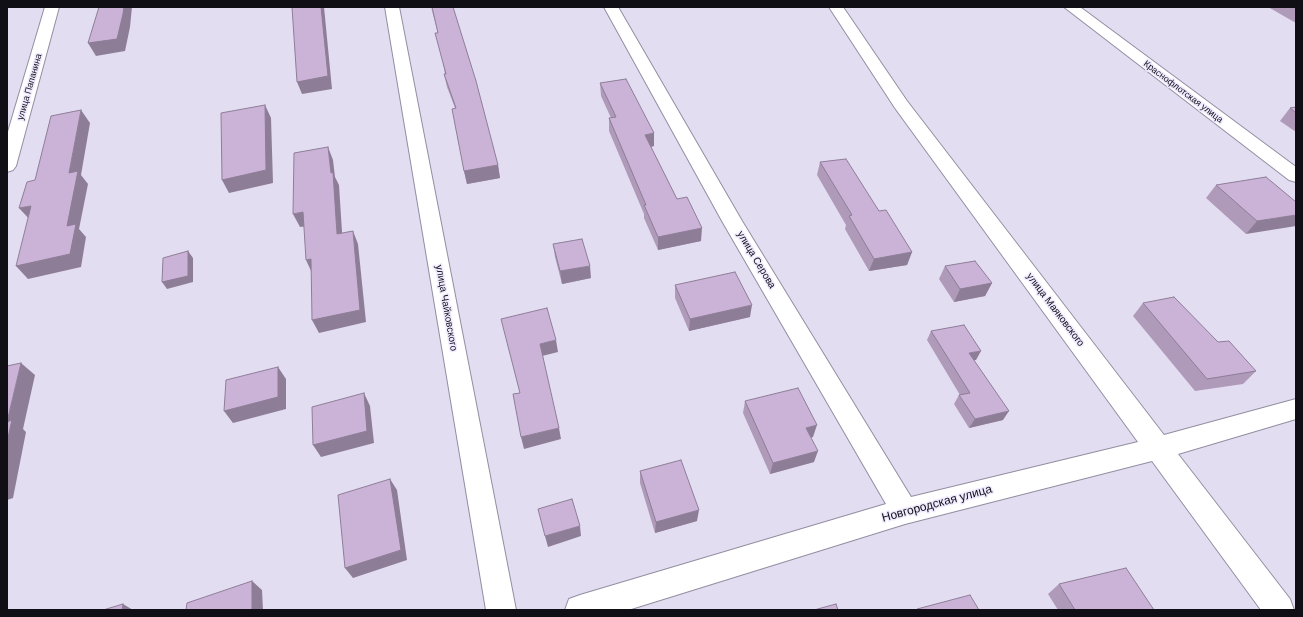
<!DOCTYPE html>
<meta charset="utf-8">
<style>
body{margin:0}
#map{position:relative;width:1303px;height:617px;overflow:hidden;background:#e2ddf1;font-family:"DM Sans",sans-serif}
canvas{display:block}
.frame{position:absolute;inset:0;border:8px solid #100f15;pointer-events:none}
</style>
<div id="map">
<canvas width="1303" height="617"></canvas>
<div class="frame"></div>
</div>
<script>
const g = document.querySelector('canvas').getContext('2d');
g.lineJoin = 'round';
function shape(rows) {
  const path = new Path2D();
  for (const r of rows) {
    path.moveTo(r[0], r[1]);
    for (let i = 2; i < r.length; i += 2) path.lineTo(r[i], r[i + 1]);
  }
  return path;
}
function strokePath(path, color, width, dash) {
  g.strokeStyle = color;
  g.lineWidth = width;
  g.lineCap = dash ? 'butt' : 'round';
  g.setLineDash(dash || []);
  g.stroke(path);
}
function paint(path, color) {
  g.fillStyle = color;
  g.fill(path, 'evenodd');
}
function label(font, color, halo, rows, align = 'center') {
  g.font = font + ' "DM Sans",sans-serif';
  g.lineWidth = 3;
  g.setLineDash([]);
  g.textBaseline = 'middle';
  g.strokeStyle = halo;
  g.fillStyle = color;
  for (const [text, x, y, turn = 0] of rows) {
    g.save();
    g.translate(x, y);
    g.rotate((+turn || 0) * Math.PI / 180);
    g.textAlign = isNaN(turn) ? turn : align;
    if (halo) g.strokeText(text, 0, 0);
    g.fillText(text, 0, 0);
    g.restore();
  }
}
const minor = shape([
 [45,7,59,7,16,166,13,170,7,172,7,135,45,7],
 [385,7,399,7,516,610,486,610,385,7],
 [604,7,618,7,742,221,911,497,1138,442,895,108,829,7,843,7,907,101,1164,435,1296,399,1296,419,1178,454,1290,599,1294,610,1261,610,1152,461,905,524,628,610,565,610,569,599,580,595,886,504,722,221,604,7],
 [1064,7,1080,7,1296,167,1296,182,1289,180,1064,7]
]);
strokePath(minor, '#938ea1', 2);
paint(minor, '#fff');
paint(shape([
 [431,7,498,165,500,178,467,184,464,171,455,108,447,87,444,74,445,74,438,33],
 [1268,7,1296,7,1296,23],
 [600,83,654,146,651,147,677,199,701,241,658,250,644,218,644,214,609,131,609,118,611,118,601,96],
 [1296,107,1296,132,1280,121,1290,108],
 [820,162,879,211,912,252,907,265,869,271,845,229,846,225,817,175],
 [1216,185,1296,202,1246,234,1206,198],
 [553,244,591,278,562,284,555,257],
 [945,266,992,283,985,296,954,302,939,279],
 [675,285,750,317,689,331,675,298],
 [1143,303,1218,342,1256,371,1243,384,1195,391,1133,316],
 [931,331,976,360,974,360,1003,420,969,428,954,404,959,395,960,395,927,340],
 [745,401,813,437,811,437,814,462,770,474,743,413],
 [640,471,697,521,655,533,640,483],
 [1059,584,1154,610,1058,610,1048,594]
]), '#af9aba');
paint(shape([
 [124,7,132,7,130,27,125,51,96,56,88,43],
 [321,7,324,7,332,89,302,94,297,82],
 [265,105,271,118,273,183,229,193,222,180],
 [81,110,90,123,81,175,88,184,79,229,86,237,81,267,28,279,16,266,67,226,69,173],
 [654,133,654,146,645,148,645,135],
 [328,147,333,160,335,177,339,185,343,247,337,234],
 [498,165,500,178,467,184,464,171],
 [31,206,31,221,19,208],
 [303,212,309,226,300,227,293,214],
 [1296,215,1296,226,1246,234,1257,221],
 [702,228,701,241,658,250,658,237],
 [353,231,358,244,366,322,319,333,312,320],
 [188,251,193,258,193,282,167,289,162,282],
 [912,252,907,265,869,271,874,259],
 [311,259,312,273,306,260],
 [590,266,591,278,562,284,560,271],
 [992,283,985,296,954,302,960,289],
 [752,305,750,317,689,331,690,319],
 [556,340,558,352,542,356,540,344],
 [981,351,976,360,964,362,969,353],
 [21,363,35,375,23,429,26,432,13,498,7,500,7,422],
 [278,367,286,379,286,409,233,423,224,411],
 [364,393,370,406,374,443,321,457,313,445],
 [1009,411,1003,420,969,428,975,419],
 [817,425,813,437,803,440,806,428],
 [559,428,561,439,524,449,521,437],
 [818,451,814,462,770,474,773,463],
 [390,479,397,490,407,560,353,578,345,568],
 [699,510,697,521,655,533,656,522],
 [580,526,581,536,548,547,545,536],
 [252,581,262,590,263,610,252,610],
 [123,604,133,610,122,610]
]), '#8e7d97');
const building = shape([
 [99,7,124,7,123,14,117,39,88,43,99,7],
 [292,7,321,7,328,76,297,82,292,7],
 [432,7,453,7,476,81,498,165,464,171,452,109,456,108,444,74,446,74,435,33,438,33,432,7],
 [626,79,654,133,645,135,677,199,687,197,702,228,658,237,644,205,646,205,609,118,616,117,600,83,626,79],
 [265,105,266,170,222,180,221,113,265,105],
 [1296,107,1296,113,1290,108,1296,107],
 [81,110,69,173,78,171,67,226,76,224,70,254,16,266,31,206,19,208,27,182,35,180,51,116,81,110],
 [328,147,331,173,333,172,337,234,353,231,360,310,312,320,311,259,306,260,303,212,293,214,294,153,328,147],
 [846,159,879,211,886,210,912,252,874,259,849,216,852,215,820,162,846,159],
 [1266,177,1296,202,1296,215,1257,221,1216,185,1266,177],
 [582,239,590,266,560,271,553,244,582,239],
 [188,251,188,276,162,282,163,258,188,251],
 [975,261,992,283,960,289,945,266,975,261],
 [735,272,752,305,690,319,675,285,735,272],
 [1174,297,1218,342,1229,341,1256,371,1207,379,1143,303,1174,297],
 [547,308,556,340,540,344,559,428,521,437,513,394,520,393,501,319,547,308],
 [964,325,981,351,969,353,1009,411,975,419,959,395,970,393,931,331,964,325],
 [21,363,7,422,12,420,7,442,7,366,21,363],
 [278,367,278,397,224,411,226,380,278,367],
 [798,388,817,425,806,428,818,451,773,463,745,401,798,388],
 [364,393,367,431,313,445,312,407,364,393],
 [681,460,699,510,656,522,640,471,681,460],
 [390,479,401,550,345,568,338,495,390,479],
 [572,499,580,526,545,536,538,509,572,499],
 [1126,568,1154,610,1075,610,1059,584,1126,568],
 [252,581,252,610,186,610,187,603,252,581],
 [970,595,979,610,918,610,917,609,970,595],
 [123,604,122,610,103,610,123,604],
 [836,604,838,610,814,610,836,604]
]);
paint(building, '#cbb3d8');
strokePath(building, '#8e7d97', 1);
label('9px', '#100f15', '#efeaff', [
 ["улица Папанина",30,87,-74],
 ["Краснофлотская улица",1183,92,37]
]);
label('10px', '#100f15', '#efeaff', [
 ["улица Серова",756,260,59],
 ["улица Чайковского",446,308,80],
 ["улица Маяковского",1055,310,53]
]);
label('12px', '#100f15', '#efeaff', [
 ["Новгородская улица",937,504,-15]
]);
</script>
